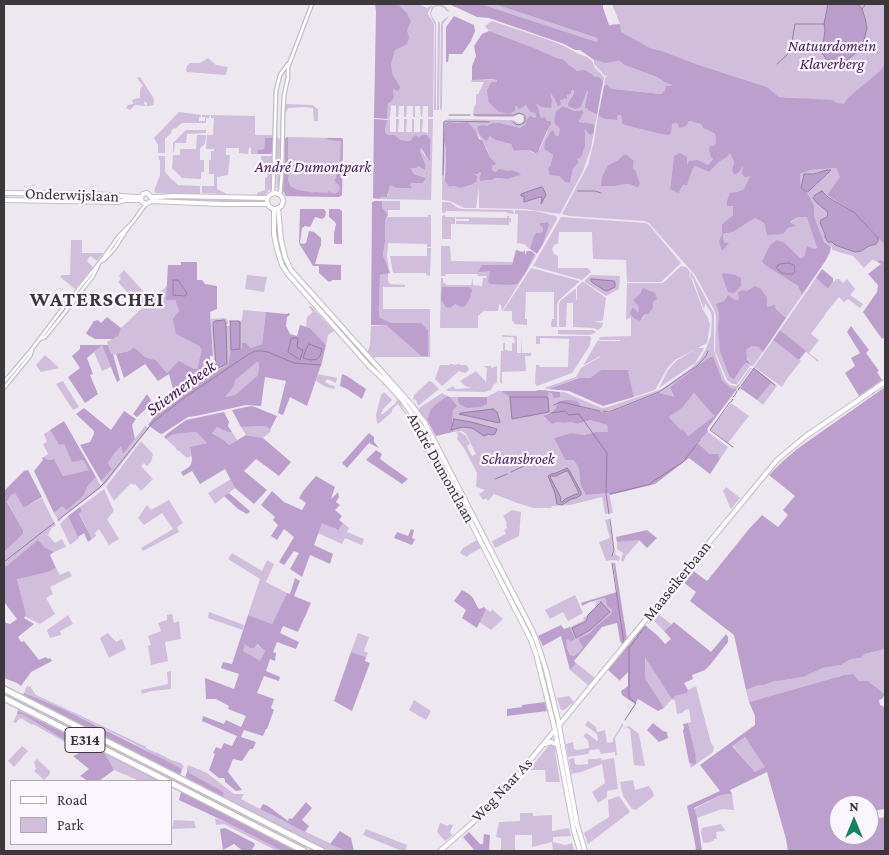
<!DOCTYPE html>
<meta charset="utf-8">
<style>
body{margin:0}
#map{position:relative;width:889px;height:855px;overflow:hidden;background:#ede8f0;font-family:"Crimson Pro",serif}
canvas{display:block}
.frame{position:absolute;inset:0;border:5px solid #3a383b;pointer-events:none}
.legend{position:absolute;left:10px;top:780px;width:162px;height:65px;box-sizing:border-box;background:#fbf5fd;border:1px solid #aea9af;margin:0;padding:6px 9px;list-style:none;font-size:15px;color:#3a383b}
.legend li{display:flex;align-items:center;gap:10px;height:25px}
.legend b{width:25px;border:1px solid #aea9af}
.north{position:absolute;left:829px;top:795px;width:50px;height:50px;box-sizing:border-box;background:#fbf5fd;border:1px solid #aea9af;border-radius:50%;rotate:0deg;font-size:14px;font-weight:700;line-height:20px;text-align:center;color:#3a383b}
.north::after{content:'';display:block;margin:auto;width:18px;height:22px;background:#17825d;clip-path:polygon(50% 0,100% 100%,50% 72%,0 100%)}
</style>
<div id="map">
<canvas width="889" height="855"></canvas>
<div class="frame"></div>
<ul class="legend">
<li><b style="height:6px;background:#fff"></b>Road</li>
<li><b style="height:14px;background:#d1bddc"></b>Park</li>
</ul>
<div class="north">N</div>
</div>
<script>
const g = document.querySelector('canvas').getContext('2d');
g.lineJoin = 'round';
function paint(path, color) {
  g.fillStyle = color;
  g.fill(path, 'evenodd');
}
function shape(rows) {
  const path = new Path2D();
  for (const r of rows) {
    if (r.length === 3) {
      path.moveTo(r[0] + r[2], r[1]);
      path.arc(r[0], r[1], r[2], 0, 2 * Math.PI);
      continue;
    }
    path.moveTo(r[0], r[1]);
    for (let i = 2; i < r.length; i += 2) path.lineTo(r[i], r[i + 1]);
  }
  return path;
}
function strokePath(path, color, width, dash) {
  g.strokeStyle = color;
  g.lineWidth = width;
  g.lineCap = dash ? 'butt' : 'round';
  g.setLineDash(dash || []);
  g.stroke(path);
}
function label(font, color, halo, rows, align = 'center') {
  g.font = font + ' "Crimson Pro",serif';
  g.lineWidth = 4.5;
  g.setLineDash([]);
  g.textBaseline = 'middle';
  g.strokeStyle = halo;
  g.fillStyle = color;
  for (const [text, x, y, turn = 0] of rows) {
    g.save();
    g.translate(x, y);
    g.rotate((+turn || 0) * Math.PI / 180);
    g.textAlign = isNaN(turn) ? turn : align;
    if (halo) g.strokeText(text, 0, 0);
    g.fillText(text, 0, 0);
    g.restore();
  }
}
paint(shape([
 [398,4,418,4,427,8,433,5,429,10,428,14,434,24,433,117,428,117,428,106,423,106,422,117,421,117,420,106,415,106,415,117,413,117,413,106,407,106,406,117,404,117,404,106,399,106,398,117,396,117,396,106,391,105,390,118,387,119,388,102,394,97,393,88,401,88,393,75,391,65,395,50,407,31,411,21,407,13],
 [438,4,445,6,450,12,447,11,444,8,439,6,434,7,431,13,432,16,436,23,436,110,434,110,435,25,432,19,430,13,432,7],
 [481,4,494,4,597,38,598,40,597,42],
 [612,4,885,4,885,126,801,98,779,97,767,87,699,65,662,51,650,48,620,32,620,24],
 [450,15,443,24,442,109,440,110,441,24,442,21],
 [492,21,552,41,564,46,579,54,587,57,592,61,595,68,603,76,604,78,602,90,602,81,577,71,568,64,563,59,557,58,532,47,489,31,485,26],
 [438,22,440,22,439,110,437,110],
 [208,58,216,65,228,67,226,74,225,75,187,72,186,70,187,66,190,63,200,63],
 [594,60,605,63,620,61,624,65,657,77,664,82,672,85,672,86,665,90,661,94,614,89,610,88,607,84,604,86,605,78,608,75,605,76,595,65,594,64],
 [140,77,154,99,154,102,153,105,149,106,147,106,147,103,144,101,144,103,146,106,135,105,130,110,126,108,128,105,133,104,133,102,132,101,132,100,139,98,141,99,140,98,140,89,143,86,137,78],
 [478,79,497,80,497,82,489,103,500,112,509,114,514,112,515,111,514,106,526,105,530,112,535,113,536,116,535,118,526,121,526,124,520,128,500,123,493,123,487,127,489,136,495,140,511,144,514,151,522,150,529,150,533,153,540,149,550,125,547,121,541,118,538,107,535,105,537,104,550,108,552,100,550,92,551,92,558,107,560,100,572,90,574,92,568,103,581,107,587,90,588,91,584,107,584,109,586,108,588,110,596,115,598,110,591,148,583,171,560,214,524,209,479,208,479,187,476,208,464,208,450,201,442,200,443,122,444,121,478,121,448,120,447,119,508,120,508,121,509,120,513,120,520,124,524,120,523,115,519,114,513,117,474,117,479,116,473,115,474,107,476,104,476,94,478,94,484,82,471,82,472,80],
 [563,106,576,111,582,110,584,112,579,120,580,122,584,122,586,130,582,129,577,159,579,162,573,169,570,183,565,182,559,176,548,168,550,166,553,155,544,149,552,130,556,136,558,136,560,129,555,124],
 [448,122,458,123,468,122,476,131,487,149,490,157,496,163,492,166,492,170,496,172,499,170,509,171,507,179,495,178,492,180,480,181,479,178,481,173,479,172,474,173,473,174,477,176,460,188,454,186,449,187,445,181,444,172],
 [285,104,312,105,318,109,318,121,314,121,313,108,306,107,288,108,286,112,284,112],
 [179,112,201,115,201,117,199,117,199,121,205,121,205,117,202,117,202,115,210,115,209,118,206,118,206,123,182,123,175,129,174,128,171,131,172,132,165,139,165,153,158,153,158,145,154,138],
 [618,114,621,115,622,123,672,124,677,123,678,127,689,121,701,124,703,128,715,134,716,143,713,146,713,159,708,165,698,160,686,167,674,156,670,189,683,184,687,184,693,168,695,166,709,172,719,162,726,158,730,152,734,162,732,169,743,166,750,176,744,189,737,192,728,206,734,206,733,215,722,224,722,251,728,243,724,242,723,234,733,232,755,218,764,223,767,235,795,226,790,223,798,217,807,216,817,248,805,255,801,260,785,243,762,262,766,266,798,286,802,295,786,318,776,309,739,299,735,300,727,296,719,312,718,329,725,364,729,376,735,378,742,367,746,363,750,366,737,384,732,384,727,380,717,356,715,352,716,315,712,306,695,275,649,223,644,221,569,216,562,214,588,165,594,141,598,116,605,119,617,120],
 [626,154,634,161,633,168,638,186,629,184,620,185,608,165,618,160,623,155],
 [211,115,255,116,255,135,273,135,273,137,265,138,264,149,258,150,257,154,251,154,251,148,249,147,248,154,239,153,239,148,226,148,226,155,230,155,228,175,217,177,217,189,227,194,202,193,202,186,214,186,214,174,209,174,209,160,211,160,211,151,214,151,214,149,206,149,207,135,213,135,214,118,211,118],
 [390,119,390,132,396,132,396,119,399,119,398,132,404,132,404,119,407,119,406,132,412,132,412,119,414,119,414,132,420,132,420,119,423,119,422,132,428,133,428,119,433,119,431,200,379,199,380,197,388,196,389,185,409,185,412,183,423,183,426,178,414,174,409,168,418,165,425,170,426,166,420,151,420,147,426,158,419,137,410,141,401,140,395,135,390,135,386,134,385,129,387,120],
 [186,130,206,130,206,133,187,134,186,143,175,143,174,152,173,153,173,143],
 [197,135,206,135,205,144,200,148,200,160,204,160,204,172,201,172,201,179,182,178,172,168,173,155,180,155,180,149,196,149],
 [278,137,280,140,279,189,277,188,278,150,276,188,275,188,275,140],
 [287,137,342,138,343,139,342,195,339,197,286,196,283,191,285,139],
 [158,156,165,156,165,172,172,180,173,180,178,185,200,186,200,194,156,193,154,191,160,175,160,161],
 [261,156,273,156,273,189,269,190,265,195,257,195,257,193,265,190,265,178,267,177,267,171,261,170],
 [836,168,841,176,827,195,822,191,828,214,827,217,821,220,823,230,835,245,861,251,869,246,876,244,878,241,878,238,885,245,885,261,881,260,876,261,872,260,864,268,853,256,832,250,832,247,824,242,814,216,813,206,807,192,809,191,830,170,803,176,801,188,800,174,810,170],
 [158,198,231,200,263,199,263,203,158,200],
 [382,201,400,201,400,210,388,210,388,215,382,207],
 [442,202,450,202,458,208,463,209,513,210,514,214,507,213,507,212,446,211,445,213,443,213,442,212],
 [515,210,535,211,556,216,557,219,543,244,549,225,548,222,540,223,540,225,543,228,543,232,536,233,531,245,530,249,524,244,517,243,518,214,515,214],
 [275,214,278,214,279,243,282,253,287,266,295,278,336,323,334,324,290,273,285,266,281,257,277,240],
 [428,215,431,215,431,247,427,247,427,244,388,243,387,256,389,271,383,255,385,242,385,221,388,217,428,217],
 [445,215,445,217,455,217,455,224,451,224,451,239,442,239,442,216],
 [507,216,509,216,509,218,511,218,511,222,509,222,509,225,456,224,456,221,469,221,469,219,456,219,456,217,507,218],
 [561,217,646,223,649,225,681,263,661,282,627,282,626,260,593,259,592,232,559,232,558,244,555,244,552,249,554,254,558,256,558,268,588,268,591,272,582,280,533,266],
 [71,240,82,240,82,253,103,253,97,261,90,256,87,261,93,267,75,289,60,277,62,275,70,275],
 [441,246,450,246,451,261,513,262,512,265,489,270,490,271,525,274,535,254,536,256,502,311,501,305,499,304,498,311,484,311,478,316,478,328,440,328,441,278,443,278,443,283,445,283,446,285,471,285,473,278,473,285,482,286,483,278,486,278,486,276,478,276,477,274,446,274,445,276,441,276],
 [427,248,431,248,430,276,426,275,426,273,393,273,390,256,427,256],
 [681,266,686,267,690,272,689,276,692,280,703,310,708,318,710,325,707,343,698,348,704,348,703,350,695,363,659,388,668,370,676,361,696,349,675,360,668,367,655,390,634,397,628,371,601,370,590,378,578,378,548,389,544,388,576,377,581,368,600,357,600,356,583,366,598,340,600,341,620,341,620,340,600,340,599,339,600,337,631,336,631,317,626,320,627,283,663,283],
 [641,293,653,308,648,313,645,314,643,319,631,310,633,307,638,314],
 [531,268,580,281,559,300,557,305,557,327,552,327,551,325,552,319,554,319,554,292,526,292,525,319,527,319,527,325,514,324,514,322,512,321,512,311,503,311],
 [124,270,151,300,167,286,166,300,175,300,179,312,176,334,199,346,203,350,197,369,167,373,156,360,145,357,134,347,129,351,111,355,107,342,119,335,121,328,142,308,118,282,121,279,119,276],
 [691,272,694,277,714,313,714,351,725,380,730,385,736,386,738,385,750,368,752,368,737,389,731,388,721,380,713,356,708,358,670,387,674,398,610,413,581,407,556,408,552,413,543,417,552,423,556,422,564,423,570,422,578,424,590,420,607,425,609,432,595,432,584,435,571,433,554,438,565,460,573,460,576,463,579,469,580,482,582,488,586,495,609,493,613,513,605,514,602,497,570,505,552,506,551,508,534,508,517,503,494,494,488,501,486,498,483,500,479,494,485,490,476,487,477,473,464,448,457,439,458,434,455,433,460,432,466,436,470,444,467,446,472,456,476,454,466,434,462,431,453,432,451,423,453,410,456,406,450,397,487,397,498,391,535,391,540,390,552,391,560,397,560,392,564,392,599,407,603,408,608,407,662,389,691,368,700,359,706,349,711,335,712,318,711,313,705,303,704,310,693,279,690,276],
 [388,273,388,282,390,283,390,284,405,285,405,287,383,287,383,309,430,309,430,357,376,357,374,358,368,352,368,350,370,346,371,326,386,325,421,356,421,323,391,323,379,317,380,275],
 [247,275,267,277,264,292,245,289],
 [591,275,620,276,619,289,606,296,585,282,585,280],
 [816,278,828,289,836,279,839,279,843,283,847,279,855,289,850,295,863,304,860,308,848,299,844,302,839,297,825,314,825,315,811,334,819,340,809,353,819,361,818,362,780,330],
 [582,282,584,282,606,298,603,320,602,321,593,321,603,323,602,327,598,330,594,328,573,327,573,303,567,303,566,327,559,327,559,305,560,301,575,289,576,289,576,299,577,300,577,287],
 [311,306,334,331,328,335,326,345,310,328,306,327,307,317,313,312,309,307],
 [243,310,266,312,262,344,251,348,246,343,242,343,242,348,240,349,239,321,242,320],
 [224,318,227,319,228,324,226,323,213,323,216,369,226,364,226,326,230,326,231,351,228,365,215,373,211,321,211,319],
 [558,330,593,330,596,332,590,335,558,334],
 [502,335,517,336,517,353,521,353,522,337,522,353,531,353,531,356,525,356,526,371,502,372,502,384,503,385,500,382,501,351,503,351,503,343,505,343,505,350,512,351,512,343,515,343,514,337,503,337,503,338],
 [536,336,590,336,591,338,590,345,572,373,537,386,535,383,536,365,539,365,540,367,568,367,569,339,540,338,540,344,536,344],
 [773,340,801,361,788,377,782,387,754,367],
 [102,344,111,367,102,371,94,352],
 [752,346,758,347,763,352,753,366,752,366,746,356,746,350],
 [45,355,59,368,41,372,36,365],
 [257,362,259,363,258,375,235,395,224,397,234,386,234,380],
 [450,364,460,364,460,365,453,364,453,365,466,365,468,367,469,370,465,373,459,371,442,386,435,379,440,365,450,365],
 [483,366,491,366,491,368,497,366,497,383,494,384,491,390,484,392,448,391,446,390,453,386,455,389,471,388,465,386,460,381,476,371,486,382,487,368],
 [318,374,337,378,336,383,327,379,325,382,330,385,335,386,334,389,326,387,316,381],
 [63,381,79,407,73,410,56,384],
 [429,381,432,382,439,389,418,406,416,400,413,399,414,395],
 [384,382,397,395,395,396,397,398,401,401,406,410,402,405,401,405,404,410,422,434,429,449,426,453,423,451,423,443,419,433,404,412,398,404,392,409,392,412,378,424,377,422,376,415,381,395,384,392,392,400,383,409,381,414,383,414,396,403,396,401,398,401,396,399,397,398,384,384,382,385],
 [772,382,777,386,763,405,757,400],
 [442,393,447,396,436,404,429,414,427,420,425,421,415,406,414,402,419,410,419,408],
 [694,393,714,416,688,436,683,429,681,430,669,417,682,408],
 [731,403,749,416,728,443,710,429],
 [145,426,149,428,104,486,101,481,112,469,108,463,114,454,121,445,123,454],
 [266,426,271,431,263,438,246,435,241,427],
 [217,427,228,432,232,432,237,440,229,445,224,440,211,432],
 [50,430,59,445,64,444,72,461,83,460,90,470,63,476,54,459,48,460,44,457,48,454,43,444,47,442,44,434],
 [196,432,207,443,190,447,191,456,187,458,178,450,177,451,176,448,166,439,174,434],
 [708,432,728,447,720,459,718,454,710,454,697,444],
 [141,441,153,454,151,462,147,466,144,463,141,466,153,479,141,491,135,484,133,485,131,483,114,501,106,487],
 [96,477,102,488,98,490,63,517,59,522,54,513,62,505,84,495,87,487],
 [231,479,235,488,215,504,208,493],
 [726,487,740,498,731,509,723,491],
 [104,489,114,511,107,519,119,539,109,545,99,529,95,533,96,536,92,539,79,513,82,511,80,507],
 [15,492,21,504,27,506,42,498,56,526,52,527,48,535,55,543,62,539,66,547,54,552,44,547,4,567,4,552,23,534,23,530,7,501,10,496],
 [169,500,183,523,177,527,179,532,143,551,141,548,173,529,162,513,144,525,138,518,147,505,151,510],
 [512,510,521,512,519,536,495,548,492,541,506,534,504,530,507,528,506,524,507,523,503,516],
 [68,516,79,538,70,545,60,524],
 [609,519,614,550,612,556,613,556,615,551,616,551,615,554,620,557,619,561,613,560,606,561,599,542,610,538,605,520],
 [322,522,337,530,343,523,349,528,347,532,364,539,362,545,345,538,342,544,318,533],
 [477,540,481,548,468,555,467,557,460,553,463,548],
 [636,540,640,540,626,556,623,562,621,560,623,553,617,549,617,542],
 [232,553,262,571,267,560,274,564,266,582,287,593,272,624,248,615,260,579,228,559],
 [56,568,60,575,69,571,72,576,50,587,53,594,46,598,55,614,40,624,26,617,17,578,48,572],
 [575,595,583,613,568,621,563,612,550,619,545,610],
 [605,598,607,606,612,610,611,614,596,626,590,633,578,639,583,647,579,652,574,656,570,655,565,642,566,639,575,639,570,627,584,620,583,618,588,615,587,619,585,622,572,629,576,637,590,630,610,612,602,602,595,609,596,601],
 [486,609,491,612,492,609,503,619,491,630,479,622],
 [209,612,244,625,243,630,208,618],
 [656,612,671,624,664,631,651,618],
 [172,614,174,623,179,621,181,639,165,642,168,661,151,665,148,646,151,645,148,636,161,631,158,623,167,620,167,615],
 [68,615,73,624,60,631,61,635,50,638,47,630],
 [108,633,116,642,122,639,126,649,109,658,100,638],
 [358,633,369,637,364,651,368,653,366,657,351,652],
 [245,644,256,644,265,651,260,662,242,651],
 [885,649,885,694,868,681,859,681,853,674,844,675,749,702,746,690,759,685,764,685,772,682,803,677,823,668,841,665,851,659,861,658,865,654],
 [645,656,672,698,675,696,686,693,688,690,696,686,711,743,714,747,713,752,691,768,689,762,693,765,695,752,688,723,691,722,689,709,685,710,682,713,677,714,675,701,672,699,664,708,645,678],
 [575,662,595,678,589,686,570,670,575,665],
 [171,671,171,689,152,691,142,694,141,690,168,684,167,672],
 [32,685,31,688,36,695,73,712,142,745,146,746,146,748,156,753,156,752,171,760,181,763,184,767,182,769,175,766,133,743,63,709,24,693,27,686,30,687],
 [569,696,574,702,564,710,561,710,557,698],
 [414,700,431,711,426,720,409,710],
 [17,714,22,714,74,746,65,742,33,724,32,725,21,718,18,720,16,723,13,722],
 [588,721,596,727,597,732,605,730,607,743,613,742,613,739,621,726,622,722,623,726,615,738,617,755,615,755,615,752,601,754,599,749,590,750,588,754,568,757,566,744,573,742,574,749,577,750,589,748,588,740,583,736,587,733,597,741,598,740,597,734,585,725],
 [629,726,639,734,645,766,634,765,630,729,626,727,622,731,625,727],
 [745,737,766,767,755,772,732,745],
 [551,744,554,746,556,751,555,751,560,782,546,782,545,770,529,770,549,745],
 [22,746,28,751,14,767,8,761],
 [105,753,123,762,160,781,139,781,126,775,123,774,114,770],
 [574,758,575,764,576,764,577,765,588,764,588,759,596,759,601,758,602,760,614,758,618,789,607,791,607,797,598,803,592,792,605,783,602,764,581,772,571,774,569,759],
 [37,759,50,771,50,774,44,780,34,771,36,769,34,762],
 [188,765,207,773,234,794,244,794,241,799,279,819,346,851,329,851,223,797,224,793,222,791,188,773,187,769],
 [633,780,635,790,649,786,653,792,654,796,636,810,632,809,623,796,620,782],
 [732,794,734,810,722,809,697,818,694,809,721,795],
 [619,796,630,812,588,844,584,833,609,817,608,800],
 [520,813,533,813,533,816,552,815,552,831,569,828,571,836,553,837,553,842,565,845,572,843,574,851,553,851,552,842,532,847,532,835,515,835,515,851,501,851,501,838,496,837,499,822,520,821],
 [215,818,226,822,282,851,277,851,224,824,216,825],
 [174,820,194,821,196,828,172,829],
 [440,823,448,826,449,824,453,825,450,832,453,835,445,841,437,832],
 [721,824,723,827,722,828,724,828,725,831,716,832,717,839,714,839,714,840,710,842,704,843,703,842,701,832,702,828],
 [366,829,407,845,405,851,402,851,363,835]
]), '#d1bddc');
paint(shape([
 [375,4,398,4,407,13,411,21,407,31,409,37,407,44,395,50,391,65,393,75,401,88,397,91,393,88,394,97,391,102,388,103,387,119,374,118,376,11],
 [449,4,481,4,597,42,598,40,597,38,494,4,603,4,603,8,609,25,620,24,621,32,650,48,662,51,699,65,767,87,779,97,832,100,837,103,844,104,849,97,879,72,883,67,885,62,885,245,878,238,855,213,827,195,840,177,836,168,810,170,800,174,801,188,807,192,814,206,814,216,824,242,831,247,830,252,826,260,802,295,798,286,766,266,762,262,770,245,777,240,785,243,801,259,805,255,807,246,814,249,817,248,807,217,798,217,790,222,796,226,788,228,783,234,767,235,764,223,755,218,733,232,723,234,724,242,729,243,722,251,719,241,722,235,722,224,733,215,733,206,727,206,727,201,730,193,737,192,744,189,750,176,745,177,742,174,743,166,742,167,739,172,735,174,733,173,732,169,734,162,730,153,726,158,719,162,709,172,695,166,693,168,687,185,683,185,678,193,670,189,674,156,680,153,687,157,687,165,689,161,698,160,708,165,713,159,711,157,709,149,710,146,713,146,716,143,715,134,703,128,701,124,689,121,686,126,679,128,677,123,672,124,671,133,669,135,661,134,625,125,622,123,621,115,618,115,617,120,605,119,598,116,604,86,607,84,610,88,614,89,661,94,665,90,666,86,671,86,672,85,664,82,657,77,624,65,620,61,605,63,594,60,580,50,575,50,564,44,489,18,477,17],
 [454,16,474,25,475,31,471,41,462,54,449,54,448,62,446,62,446,27],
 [489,31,532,47,557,58,563,59,568,64,577,71,584,70,592,74,594,77,599,77,603,81,597,115,588,110,586,108,584,109,588,91,587,91,581,107,575,109,568,106,568,103,574,93,574,91,572,90,570,94,567,95,567,99,564,98,563,100,560,100,561,104,558,107,554,98,550,92,552,100,551,108,542,107,537,104,536,105,538,107,541,118,543,118,544,116,547,121,551,121,551,124,546,133,538,152,535,153,529,150,522,150,514,151,511,144,495,140,489,136,488,139,486,141,480,135,477,128,478,126,483,125,487,126,493,123,500,123,520,128,526,124,526,121,530,116,535,118,536,116,535,113,530,112,526,105,519,109,517,106,515,106,515,111,514,112,509,114,499,112,489,103,487,90,492,82,497,82,497,80,490,79,472,80,472,66,476,56,474,46,482,34],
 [563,106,575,111,582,110,584,112,579,121,580,122,593,124,594,127,594,133,590,135,586,130,583,130,585,132,585,146,581,157,577,159,579,162,573,169,570,183,565,182,559,176,550,175,548,168,550,166,553,155,544,149,545,142,551,131,553,130,556,136,558,136,560,129,555,124,554,120,556,112],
 [374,119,387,120,385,129,386,134,390,135,395,135,401,140,410,141,415,135,419,137,422,135,427,135,430,140,430,161,421,148,420,151,426,166,425,170,418,166,416,168,410,168,414,174,426,178,423,183,412,183,410,185,412,188,397,188,390,185,387,197,381,197,379,199,373,198],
 [448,122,458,123,468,122,476,131,479,139,482,140,490,157,496,163,495,165,492,166,492,170,496,172,499,169,509,171,512,170,521,174,520,175,507,179,495,178,492,180,480,181,479,178,481,173,479,172,478,174,474,174,477,176,477,180,476,182,473,184,460,188,454,186,449,187,445,181,446,148,444,141,445,124],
 [273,137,273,153,271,154,257,154,258,150,264,149,265,138],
 [287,137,288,137,288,168,289,170,288,181,291,187,298,190,310,192,312,193,314,192,328,193,328,191,335,194,339,191,340,188,339,185,336,183,334,179,336,179,337,168,340,168,341,141,328,140,327,138,342,138,343,139,342,195,339,197,286,196,283,191,285,139],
 [626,154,634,161,633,168,636,172,640,184,638,187,629,184,620,185,616,186,601,186,602,177,608,165,618,160,623,155],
 [375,201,382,201,382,207,388,215,385,221,385,242,383,255,390,273,380,275,379,317,391,323,421,323,428,330,428,356,421,356,386,325,371,325,372,202],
 [300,209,324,209,326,212,325,217,322,219,315,217,310,227,305,226,302,228,300,243,303,244,306,243,309,231,314,232,321,238,321,246,320,247,315,264,341,265,341,280,333,280,329,282,319,273,319,266,313,266,300,245,299,242],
 [329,209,339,209,342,211,342,244,335,244,334,243,334,233,336,224,335,222,329,217],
 [548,222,549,225,543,244,537,254,530,249,531,245,534,236,536,233,543,232,543,228,540,225,540,223],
 [516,250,523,252,525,250,525,255,527,251,531,251,535,254,525,274,517,284,510,285,490,284,488,282,490,271,478,272,482,265,512,265],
 [881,260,885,261,885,337,882,339,863,312,877,292,878,285,868,274,881,264,876,261],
 [181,262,197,262,197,280,202,280,205,284,217,286,217,309,210,312,213,356,210,356,211,373,213,373,215,371,216,372,228,365,231,350,240,349,242,348,242,343,246,343,251,348,262,344,266,312,286,314,289,313,290,315,287,317,286,326,290,334,297,336,300,325,310,328,326,345,322,362,307,406,290,397,283,415,278,413,286,381,265,377,261,406,246,405,196,416,188,417,162,434,159,433,148,425,155,416,150,409,146,409,137,417,133,414,147,394,159,413,176,401,169,374,158,381,145,364,124,378,116,354,129,351,134,347,145,357,156,360,167,373,179,361,194,369,197,369,202,350,199,346,176,334,173,319,179,311,175,300,166,300,168,265,181,265],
 [257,362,259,363,258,375,235,395,225,397,234,386,235,380],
 [822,269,833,278,833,282,828,289,816,278],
 [723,273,735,275,741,278,741,286,734,293,728,292,722,275],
 [755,286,761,289,767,298,767,307,775,305,776,309,786,318,763,352,758,347,752,346,746,350,747,359,752,366,746,363,742,367,735,378,733,379,729,376,720,351,718,329,719,312,716,304,724,301,728,295,735,300,739,299,738,292,742,290,747,291],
 [442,287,469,287,472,290,470,298,465,306,461,307,455,304,450,308,446,307,441,300],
 [643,288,655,293,657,299,653,302,653,308,648,314,645,314,640,321,635,319,630,314,631,310,633,307,638,313,639,307,633,300,641,293,642,289],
 [107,317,121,328,119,335,113,339,95,339,88,335,86,333,94,321,98,320,101,323],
 [851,326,869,350,866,353,879,371,877,372,882,380,859,396,845,373,855,366,851,358,860,353,847,332],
 [780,330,806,351,799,360,773,340],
 [80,345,102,345,87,358,93,374,90,375,98,394,85,403,68,377,80,368,72,356,80,349],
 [102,345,108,345,111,354,113,354,120,380,117,382],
 [713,356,722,380,731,388,737,389,707,429,708,432,697,443,710,454,718,454,720,459,710,474,689,458,655,484,610,495,609,493,586,495,582,488,580,482,579,469,576,463,573,460,565,460,554,438,571,433,584,435,595,432,608,432,607,425,590,420,578,424,570,422,564,423,556,422,552,424,543,416,551,413,556,408,558,402,566,400,577,401,581,407,609,413,659,393,674,397,670,387,708,358],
 [694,393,714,416,688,436,683,429,681,430,669,417,682,408],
 [754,368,772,382,757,400,740,388],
 [601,370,629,370,628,371,634,397,603,406,569,391,548,389,579,378,590,378],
 [342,374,347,376,366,389,362,399,347,389,340,386],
 [885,387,885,649,865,654,861,658,851,659,841,665,823,668,803,677,772,682,764,685,759,685,746,690,734,635,690,601,696,592,683,582,692,570,707,581,749,529,762,515,778,527,788,515,783,510,795,496,769,475,782,462,797,449],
 [540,390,560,392,560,397,554,398,552,393,548,392,548,398,546,397,510,397,501,391,535,391],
 [447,396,450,397,457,406,453,410,452,423,453,432,436,436,427,420,429,414,431,409,436,404],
 [458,397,487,397,487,404,480,407,467,408,459,404,458,400],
 [251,406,255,407,277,416,270,430,266,426,241,427,232,410],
 [84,408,111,430,124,411,136,419,132,425,135,439,123,454,121,446,114,454,108,463,112,469,101,481,80,445,90,442,94,434,94,431,76,414],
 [224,412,229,422,228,426,232,432,228,432,217,427,212,433,224,440,229,445,246,435,263,438,291,462,279,476,256,459,244,471,267,490,254,504,235,488,225,469,200,484,192,471,183,476,181,472,189,467,191,464,192,460,190,447,207,443,196,432,174,434,166,439,164,437,168,433,186,420],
 [64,421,96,477,87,487,84,495,75,503,67,510,62,506,54,513,34,471,43,460,42,458,44,457,48,460,54,459,63,476,89,470,83,460,72,462,64,444,59,445,50,430],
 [369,433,374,437,374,442,379,448,369,443,347,468,342,463],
 [376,450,382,454,380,459,408,479,402,484,366,460],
 [28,470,42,497,27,506,23,507,15,493,10,496,7,502,23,530,23,534,4,552,4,491,24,471],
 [316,476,335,487,331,499,338,492,339,497,336,502,340,505,335,510,342,516,339,520,343,523,338,530,322,523,314,545,333,554,330,564,310,555,302,577,290,569,299,553,294,551,284,565,279,562,294,537,284,529,277,540,271,536,278,525,273,520,275,517,261,505,272,491,284,502,302,510,306,503,299,498,303,491],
 [229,493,250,511,247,514,238,509,224,496],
 [80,507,82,511,79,514,92,539,88,542,84,533,78,537,68,516],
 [411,529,414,530,412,538,415,539,412,545,394,538,397,532,408,536],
 [647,530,657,538,647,548,639,540,617,542,616,537],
 [38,540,44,547,54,552,50,555,56,568,48,572,17,579,26,615,24,618,34,624,18,637,21,642,24,641,39,660,46,657,48,659,50,658,52,661,31,672,21,686,17,683,4,678,4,619,6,623,10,624,17,619,4,602,4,567,8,565],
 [613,563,615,563,627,639,622,644,620,641,617,623,602,627,574,661,575,662,575,665,570,670,561,636,543,646,538,636,561,625,564,629,570,627,575,639,571,641,568,639,566,640,567,648,570,655,574,656,579,652,583,647,578,639,590,633,596,626,611,614,612,610,607,606,605,598,590,602,582,606,581,603,587,601,617,592],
 [295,578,300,581,294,596,311,603,298,632,283,626,280,633,299,642,296,649,277,642,273,652,276,653,275,661,270,659,266,671,280,677,279,681,264,676,257,693,274,699,271,708,274,710,267,729,266,729,263,736,244,730,241,737,256,742,253,749,250,749,242,761,233,759,228,772,242,790,236,791,225,782,225,780,224,778,219,778,209,770,215,754,213,753,216,747,221,749,224,743,232,746,237,736,202,721,203,716,224,724,226,720,241,727,246,716,228,709,229,706,216,699,206,699,205,678,234,689,239,674,221,668,223,662,232,664,248,615,272,624,287,593,290,594],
 [245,644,250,648,254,648,257,644,265,651,260,661,243,651],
 [462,590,469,594,473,598,478,608,480,609,484,607,486,609,477,628,462,618,466,610,454,601],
 [674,622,711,652,726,634,728,637,728,642,710,665,705,670,692,675,693,679,684,683,688,690,687,693,675,696,672,699,645,657,645,678,664,708,658,711,638,699,635,704,622,695,621,691,628,686,628,672,619,681,619,680,608,670,645,625,658,636,665,644,671,639,664,631],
 [351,652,366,657,365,661,370,663,352,711,334,701],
 [853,674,859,681,868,681,885,694,882,699,879,700,880,705,885,707,885,809,870,811,869,812,869,805,839,805,839,835,869,835,869,814,876,819,885,817,885,851,788,851,786,839,767,772,730,790,732,794,721,795,694,808,697,817,702,851,696,851,695,843,687,806,720,791,700,765,755,725,755,716,749,702,844,675],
 [745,737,765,767,755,772,732,746],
 [24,693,63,709,163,759,182,769,180,776,23,695],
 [545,702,547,711,507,716,507,709,522,707,522,705],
 [18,710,105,753,114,770,99,781,88,781,80,776,89,769,73,756,79,753,74,748,74,746,22,714,17,714],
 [653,723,663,731,667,732,668,738,659,742,647,730],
 [688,723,695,752,696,763,693,765,689,762,683,731,684,728,683,724],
 [188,769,189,773,222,791,224,793,223,797,185,778],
 [181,792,298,851,282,851,226,822,179,800],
 [306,802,312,808,302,820,309,826,305,832,260,809,263,804,268,806,288,821,289,818,292,819],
 [225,828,254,843,255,845,251,851,243,851,234,844,223,850,220,829],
 [340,831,351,838,354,851,346,851,330,844],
 [469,832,480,844,483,844,484,834,490,835,489,851,475,851,463,837]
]), '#bd9fcd');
const water = shape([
 [828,4,858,4,862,9,865,18,867,28,863,44,858,51,840,66,836,67,830,64,822,53,825,30,824,24,828,4],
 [827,170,831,170,809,191,807,192,801,188,804,174,814,174,827,170],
 [541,187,543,188,546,195,541,204,542,198,540,197,524,202,524,196,521,196,521,194,541,187],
 [822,191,828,197,855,213,878,238,878,241,876,244,869,246,861,251,855,252,835,245,832,242,828,242,825,237,825,234,820,223,821,220,827,217,828,214,827,211,817,203,813,198,815,195,822,191],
 [789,263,794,265,795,271,793,274,786,274,782,273,777,269,777,266,780,264,789,263],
 [591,279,614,281,615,283,615,287,607,291,604,290,593,283,591,281,591,279],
 [173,280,178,280,187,293,185,296,173,295,173,280],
 [224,320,226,323,227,364,216,369,213,323,215,321,224,320],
 [230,321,239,321,240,322,240,349,231,350,230,321],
 [293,338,298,338,297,347,303,350,300,360,288,352,291,339,293,338],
 [309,344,322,349,320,356,317,359,311,360,303,358,306,349,309,344],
 [510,397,546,397,548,398,549,412,512,419,510,397],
 [493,409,497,412,500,422,499,423,459,414,461,413,493,409],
 [454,419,471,422,497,429,495,434,491,435,488,434,484,436,472,428,463,427,451,430,454,419],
 [567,468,569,470,581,492,581,495,576,498,571,499,562,505,557,504,555,493,548,476,551,474,556,473,567,468],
 [566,471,568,471,579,493,578,494,576,494,565,499,562,502,560,501,561,498,550,477,551,476,556,476,566,471],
 [601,602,610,612,590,630,576,638,572,628,585,622,587,619,588,615,601,602]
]);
paint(water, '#bc9ecc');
strokePath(water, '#957fa0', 1);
strokePath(shape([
 [862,9,866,4],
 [777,64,788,54,791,47,795,24,824,24],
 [449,115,470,115],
 [474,115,513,115],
 [514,115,519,113,524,115],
 [445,121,489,122],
 [513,122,517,125,522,124,525,122,525,116],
 [443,175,444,122],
 [578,191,595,191,601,193],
 [755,369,775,385],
 [741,386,754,368],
 [738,390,740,387],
 [735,395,737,391],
 [733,397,734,396],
 [730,402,710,430,733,447],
 [731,402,733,399],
 [554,405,561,402,600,411],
 [603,411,609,412,659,392,697,366,706,356,708,351],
 [551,413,565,411,569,415,579,414,607,453,606,494,609,514],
 [528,464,537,460],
 [511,472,524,466],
 [495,479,507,474],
 [610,494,651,484,652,482,683,462,700,440],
 [610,519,614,550,612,556],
 [58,520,98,489,105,482,153,422,184,398,249,354,255,351,262,351,268,352,294,363,321,365],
 [5,561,54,523],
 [612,563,624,643],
 [630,647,632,645,634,641,638,637,638,634,640,633,645,627],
 [625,720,636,703,629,698,629,648,627,646]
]), '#957fa0', 1);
const minor = shape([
 [273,194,276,91,280,75,288,64],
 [280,195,282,172,283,115,284,96,288,77,288,67,312,4],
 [102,261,105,259,115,248,129,226],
 [40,339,45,337,63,315,93,276,98,266],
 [4,382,32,349,63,308,101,261,119,236,132,223,146,204],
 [4,388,30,356,32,350]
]);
const major = shape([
 [4,193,94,194,136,197,141,197,143,194,147,193,151,197,157,197,174,196,268,198],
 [275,201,8],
 [141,198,142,202,146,204,151,201,222,204,268,204],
 [4,200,118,202,125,200,141,200],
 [278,208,281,240,285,257,291,270,410,403,425,423,532,630,537,642,546,670,558,720,577,824,585,851],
 [274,209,274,234,277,249,282,265,287,273,369,366,384,380,402,400,423,429,531,640,536,654,555,730,574,831,580,851],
 [560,724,777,460,806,436,885,382],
 [545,744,551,742,558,745],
 [440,851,495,803,555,730]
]);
const highway = shape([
 [4,689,322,851],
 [4,698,167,781],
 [171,783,304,851]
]);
strokePath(minor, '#c2bdc5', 5);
strokePath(major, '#c2bdc5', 6);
strokePath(highway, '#c2bdc5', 8);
strokePath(minor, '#fff', 2.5);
strokePath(major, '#fff', 4);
strokePath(highway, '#fff', 5);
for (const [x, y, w] of [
 [85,740,40]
]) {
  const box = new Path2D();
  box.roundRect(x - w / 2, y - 12.5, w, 25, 4);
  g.fillStyle = '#fbf5fd';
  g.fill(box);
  strokePath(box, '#3a383b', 1);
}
label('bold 15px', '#3a383b', null, [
 ["E314",85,740]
]);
label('italic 16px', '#49235b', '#fbf5fd', [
 ["Natuurdomein",832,46],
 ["Klaverberg",832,64],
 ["André Dumontpark",313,167],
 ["Schansbroek",518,459]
]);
label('16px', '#3a383b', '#fbf5fd', [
 ["Onderwijslaan",72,195,2],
 ["André Dumontlaan",441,468,61],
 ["Maaseikerbaan",677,581,-51],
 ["Weg Naar As",502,790,-47]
]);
label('italic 18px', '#441e55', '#fbf5fd', [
 ["Stiemerbeek",181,388,-36]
]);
g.letterSpacing = '1px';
label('bold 21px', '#3a383b', '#fbf5fd', [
 ["WATERSCHEI",97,300]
]);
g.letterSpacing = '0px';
</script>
